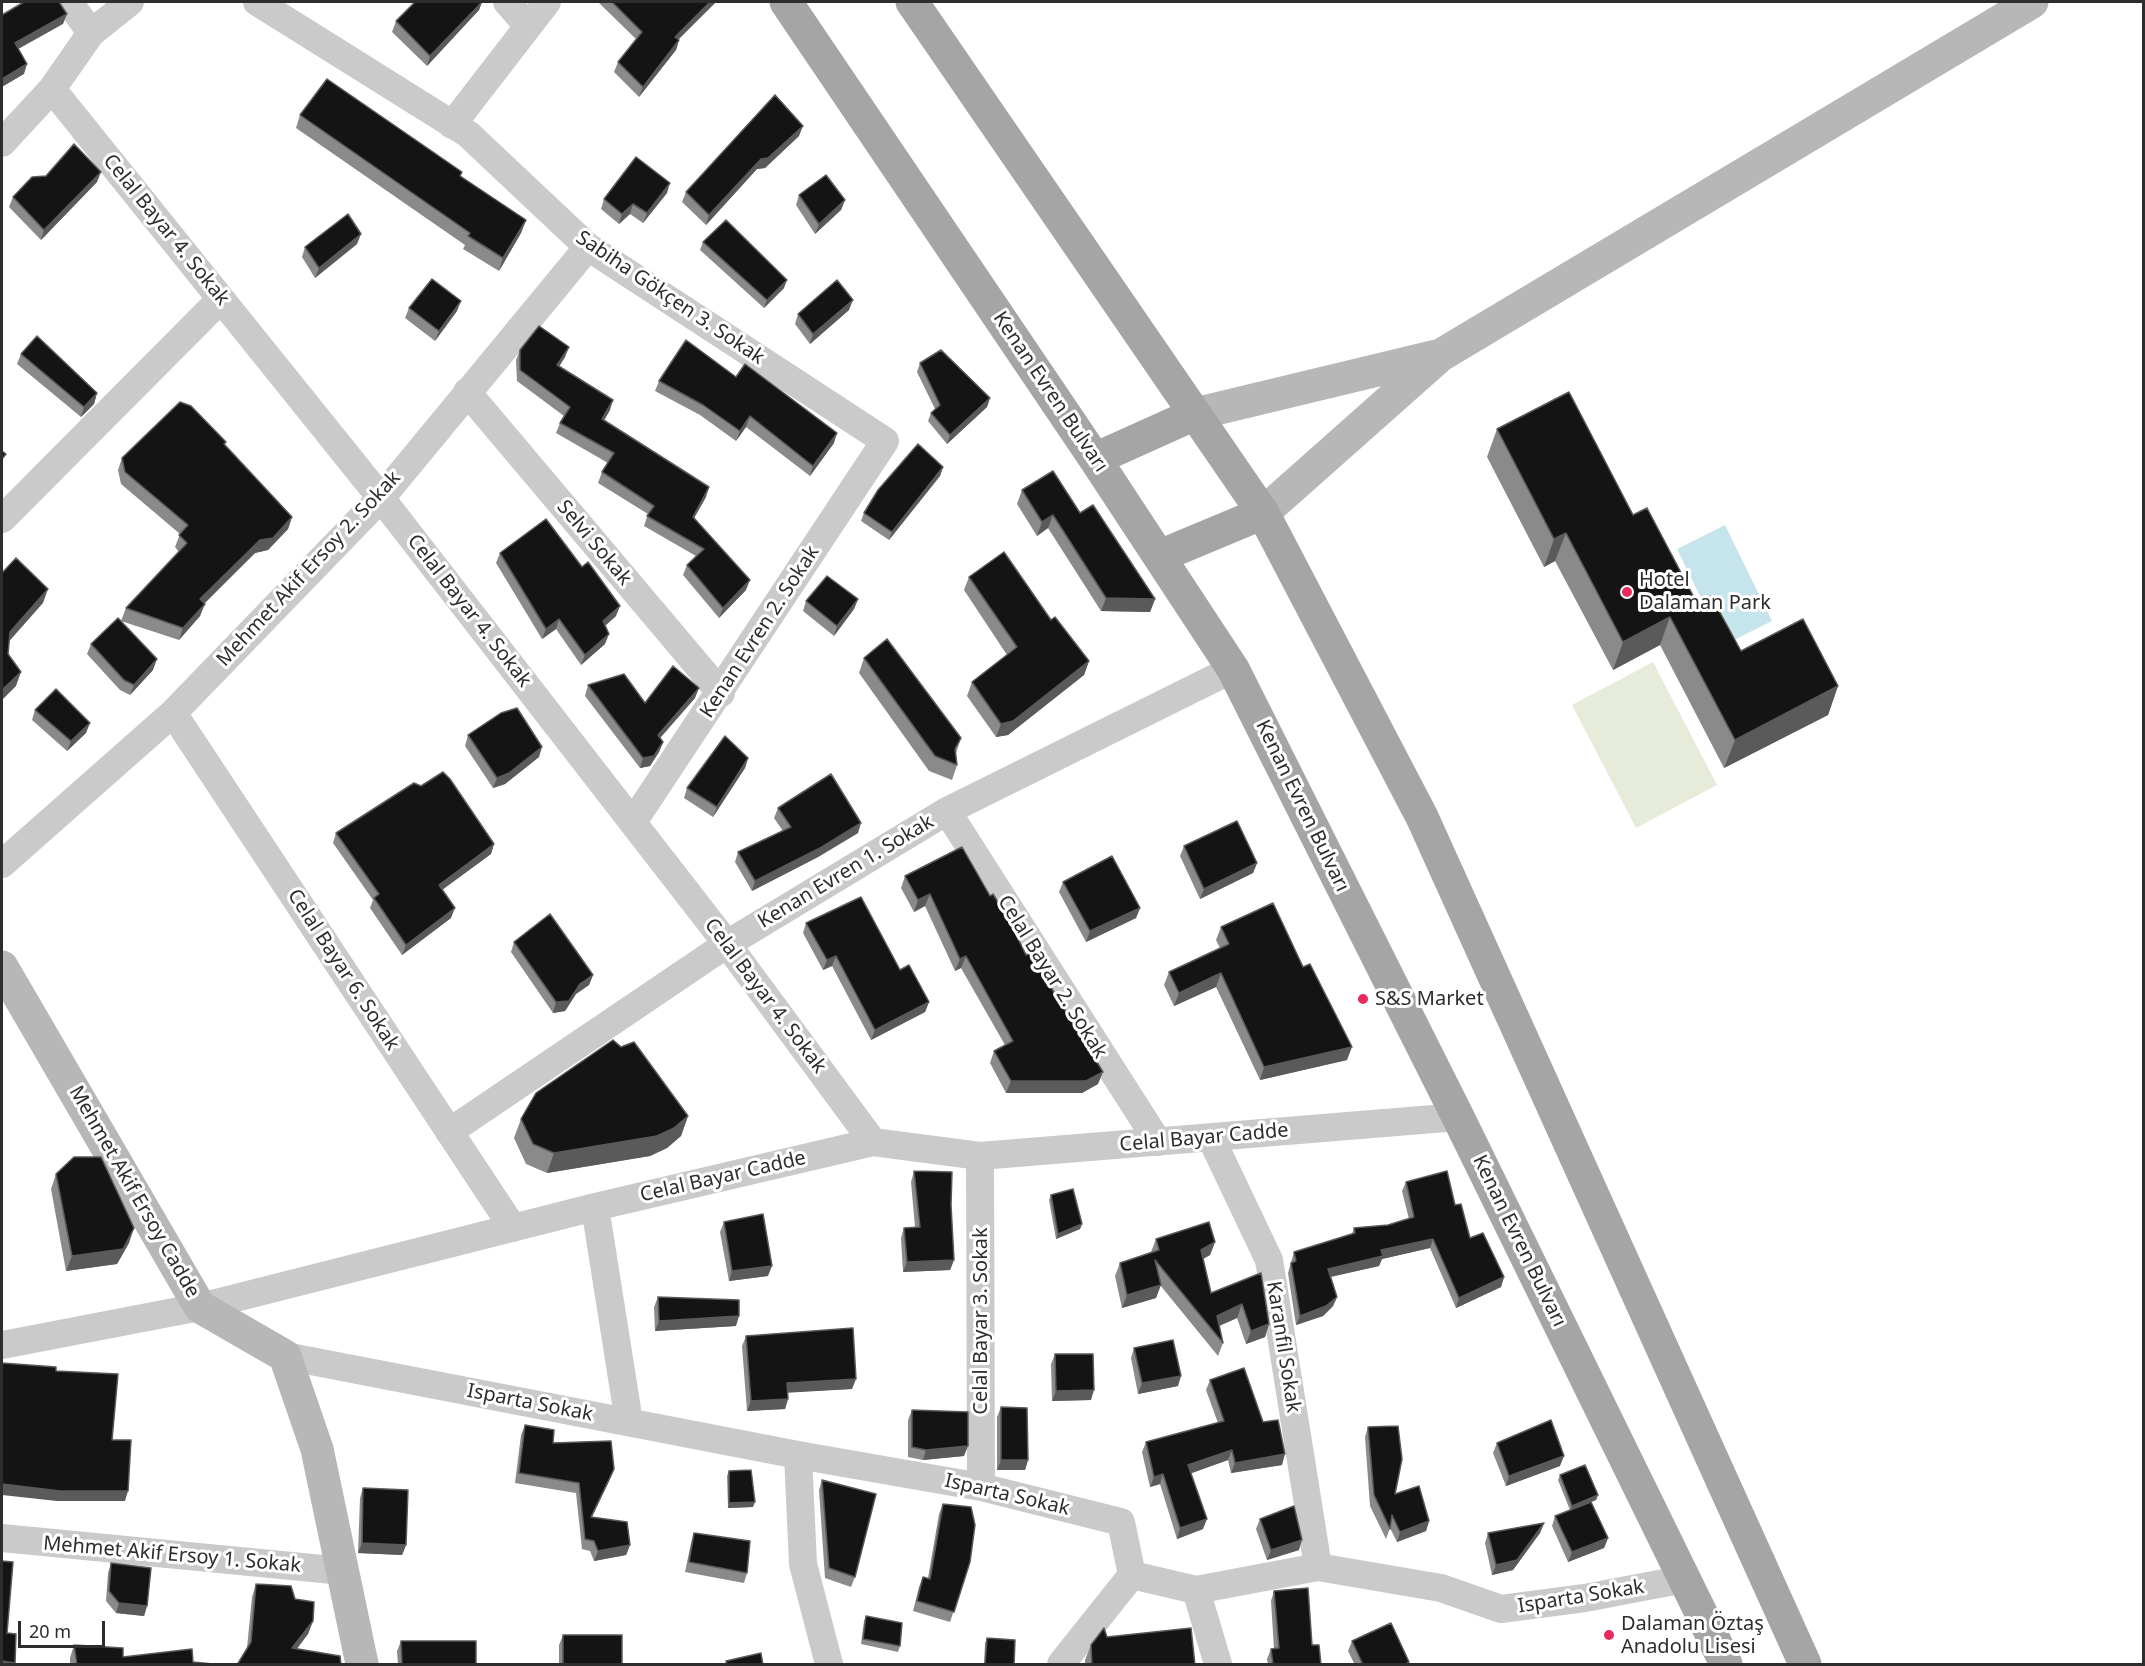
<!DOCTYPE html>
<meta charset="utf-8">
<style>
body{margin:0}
#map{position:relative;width:2145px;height:1666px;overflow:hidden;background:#fff;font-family:"Noto Sans",sans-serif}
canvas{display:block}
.frame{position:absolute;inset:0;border:3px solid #2d2d2d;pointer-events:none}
.scale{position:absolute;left:18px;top:1621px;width:87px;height:27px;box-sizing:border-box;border:3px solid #2d2d2d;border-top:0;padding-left:8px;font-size:18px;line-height:21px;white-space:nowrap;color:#2d2d2d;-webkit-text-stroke:4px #fff;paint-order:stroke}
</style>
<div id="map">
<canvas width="2145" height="1666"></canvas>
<div class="frame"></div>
<div class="scale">20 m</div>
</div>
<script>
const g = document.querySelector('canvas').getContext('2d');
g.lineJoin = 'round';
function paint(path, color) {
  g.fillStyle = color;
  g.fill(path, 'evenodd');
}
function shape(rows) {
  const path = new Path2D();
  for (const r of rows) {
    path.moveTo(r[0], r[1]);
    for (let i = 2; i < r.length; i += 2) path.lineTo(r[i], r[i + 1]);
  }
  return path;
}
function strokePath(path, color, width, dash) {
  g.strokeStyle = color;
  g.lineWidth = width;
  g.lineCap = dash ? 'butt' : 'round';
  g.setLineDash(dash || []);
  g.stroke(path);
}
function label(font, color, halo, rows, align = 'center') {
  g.font = font + ' "Noto Sans",sans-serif';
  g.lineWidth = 6;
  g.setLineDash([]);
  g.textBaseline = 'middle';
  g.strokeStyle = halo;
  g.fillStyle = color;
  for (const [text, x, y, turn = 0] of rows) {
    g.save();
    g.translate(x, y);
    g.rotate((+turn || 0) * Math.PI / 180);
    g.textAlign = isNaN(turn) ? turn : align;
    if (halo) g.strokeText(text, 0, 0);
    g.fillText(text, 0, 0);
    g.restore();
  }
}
paint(shape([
 [1653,662,1717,785,1636,828,1572,705]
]), '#e6ebda');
paint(shape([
 [1725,525,1772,621,1732,641,1720,637,1677,549]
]), '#c5e4ec');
strokePath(shape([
 [69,2,91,33],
 [257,2,468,134,588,247,885,441,633,822],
 [507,2,528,26],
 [52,89,381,498,727,944,873,1142],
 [452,125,547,2],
 [2,143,52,89,91,33,130,2],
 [467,392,721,693],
 [2,519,221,299],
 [173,713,513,1228],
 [947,811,1158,1142],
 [2,864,173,713,381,498,588,247],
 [449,1132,727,944,947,811,1233,669],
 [1211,1138,1269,1260,1318,1567],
 [980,1156,981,1487],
 [595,1207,629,1422],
 [2,1345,200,1307,595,1207,873,1142,980,1156,1458,1117],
 [285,1356,798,1455,981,1487,1121,1522,1132,1575,1196,1590,1318,1567,1441,1588,1501,1609,1585,1598,1685,1579],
 [798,1455,803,1564,829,1664],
 [2,1538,343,1571],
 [1196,1590,1218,1664],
 [1061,1664,1132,1575]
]), '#cacaca', 28);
strokePath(shape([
 [1195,414,1436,356],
 [1263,513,1441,355,2032,2],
 [2,967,200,1307,285,1356,317,1449,362,1664]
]), '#b7b7b7', 33);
strokePath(shape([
 [786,2,1095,459,1233,669,1458,1117,1726,1664],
 [912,2,1263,513,1422,817,1805,1664],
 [1095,459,1195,414],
 [1160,556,1263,513]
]), '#a5a5a5', 33);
paint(shape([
 [415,2,482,2,479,10,427,66,392,32,396,21],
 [598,2,716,2,678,39,679,40,676,50,639,97,614,72,618,62,636,39],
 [300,115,461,176,526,220,521,233,499,271,463,249,465,245,296,128],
 [799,136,765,168,757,169,706,225,682,202,686,192],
 [97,182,41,240,9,207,13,197],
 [667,193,643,223,630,214,619,224,601,209,604,199],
 [799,195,845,200,841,210,815,234,796,205],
 [703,242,784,288,764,308,700,250],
 [357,244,315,278,302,257,305,247],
 [409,308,457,311,435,341,405,318],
 [849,310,810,344,795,324,798,314],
 [520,350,565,357,559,366,610,410,604,420,706,497,694,518,746,590,719,618,683,575,687,565,696,556,644,526,648,514,598,483,602,472,608,463,556,433,560,423,564,416,517,381,516,360],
 [21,354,97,393,94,404,81,417,17,364],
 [920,363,990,398,987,407,947,444,928,421,931,413,935,409,917,372],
 [736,377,834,443,810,476,746,427,736,441,700,415,655,391,659,381],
 [1497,429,1633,515,1697,603,1741,651,1838,686,1828,715,1724,768,1660,645,1613,670,1555,561,1544,567,1487,457],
 [226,442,225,445,292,517,288,529,268,550,255,553,204,603,200,616,179,640,121,621,126,608,179,552,175,547,180,534,121,484,118,470,122,458],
 [943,467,940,476,889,540,861,521,864,513],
 [1022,490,1080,513,1155,599,1150,612,1101,611,1048,528,1037,536,1017,504],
 [500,553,582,567,616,616,605,626,605,644,581,665,556,629,542,639,496,563],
 [969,577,1051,620,1089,661,1084,675,1008,735,996,737,967,696,972,682,1007,655,964,590],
 [858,599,854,609,834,636,803,611,806,601],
 [91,644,153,670,130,695,120,690,87,654],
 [864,658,961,738,956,753,957,765,952,780,929,771,859,673],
 [588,685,645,703,695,698,660,738,663,742,659,752,650,766,640,768,585,696],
 [35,710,86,733,67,751,32,720],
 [468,735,539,757,505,784,493,788,465,746],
 [748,758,745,768,713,817,684,798,687,788],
 [778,808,858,833,818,857,752,891,735,862,738,852,783,831,774,818],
 [336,833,494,844,491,854,442,890,451,918,402,955,370,908,373,900,333,843],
 [1184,846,1257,863,1253,873,1200,899,1180,856],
 [905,876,990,896,1026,955,1098,1084,1082,1093,1006,1093,990,1063,994,1051,1005,1045,961,968,955,971,925,906,914,912,901,888],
 [1063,882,1140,908,1136,918,1086,942,1059,892],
 [806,923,929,1002,925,1012,871,1040,832,966,823,970,803,933],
 [1221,927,1303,967,1347,1060,1260,1080,1216,987,1174,1006,1164,985,1169,972,1220,948,1216,940],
 [514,942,593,975,589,985,576,994,565,1011,553,1013,511,952],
 [688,1116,681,1136,667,1148,650,1156,547,1173,526,1164,514,1138,521,1119],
 [914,1171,951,1205,954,1260,950,1270,903,1272,901,1238,904,1228,915,1227,911,1182],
 [56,1174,129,1243,117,1264,66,1271,51,1189],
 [1406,1182,1455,1205,1470,1238,1504,1277,1501,1287,1456,1308,1430,1248,1382,1259,1379,1266,1331,1277,1337,1297,1333,1306,1323,1316,1296,1325,1288,1273,1294,1252,1352,1234,1354,1228,1388,1225,1409,1219,1402,1191],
 [1051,1195,1082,1224,1080,1229,1056,1239,1049,1200],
 [724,1222,768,1276,729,1281,720,1232],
 [1156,1239,1215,1242,1210,1255,1203,1259,1211,1293,1261,1273,1269,1324,1265,1337,1246,1344,1237,1318,1219,1326,1223,1343,1218,1356,1160,1285,1156,1298,1122,1308,1115,1276,1120,1263,1151,1252],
 [658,1297,736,1326,655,1331,654,1307],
 [746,1336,852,1389,788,1392,788,1399,785,1409,747,1411,742,1346],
 [1134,1348,1178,1386,1138,1394,1131,1358],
 [1055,1354,1091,1400,1052,1401,1051,1364],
 [1210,1380,1263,1422,1282,1465,1231,1473,1228,1460,1190,1473,1203,1529,1177,1539,1160,1484,1150,1487,1142,1452,1146,1442,1218,1423,1206,1390],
 [1001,1407,1028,1460,1025,1470,997,1470,997,1417],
 [912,1410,964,1456,923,1460,908,1457,908,1420],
 [525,1425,553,1443,614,1469,610,1479,592,1517,630,1545,626,1555,594,1561,590,1551,582,1549,576,1493,515,1483,521,1435],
 [1368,1427,1395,1494,1429,1521,1426,1531,1397,1542,1390,1528,1386,1539,1370,1506,1365,1437],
 [1497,1443,1560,1466,1506,1486,1493,1453],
 [729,1471,753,1507,728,1508,727,1476],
 [1560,1475,1598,1495,1596,1500,1591,1502,1608,1538,1604,1548,1568,1562,1552,1526,1555,1516,1570,1510,1558,1480],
 [822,1480,855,1577,851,1587,825,1578,819,1490],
 [363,1488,406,1545,402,1555,358,1553,360,1498],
 [943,1504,970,1562,950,1622,913,1611,919,1587,923,1577,928,1578,939,1514],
 [1260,1519,1299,1550,1267,1560,1256,1529],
 [1544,1523,1540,1533,1513,1570,1492,1575,1485,1543,1488,1533],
 [694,1533,747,1573,744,1583,685,1572,691,1543],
 [111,1563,147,1606,144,1616,116,1613,106,1601,108,1573],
 [256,1584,295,1599,313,1621,308,1634,297,1649,247,1648,252,1597],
 [1274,1591,1312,1645,1321,1665,1268,1665,1267,1659,1271,1649,1274,1649,1271,1601],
 [866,1616,900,1646,898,1652,861,1644,864,1621],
 [563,1635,622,1665,559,1665,559,1645],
 [1107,1637,1195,1665,1085,1665,1085,1660,1091,1645],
 [987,1638,1014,1665,984,1665,985,1643],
 [401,1641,476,1665,398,1665,397,1651],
 [1352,1641,1409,1662,1408,1665,1355,1665,1348,1651],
 [74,1645,123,1657,223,1665,70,1665,70,1658]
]), '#8a8a8a');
paint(shape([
 [482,2,479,10,427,66,430,56],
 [710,2,716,2,671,47,675,37],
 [67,14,63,24,11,53,15,43],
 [679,40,676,50,639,97,643,87],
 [27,64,24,74,2,87,2,79],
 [803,126,799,136,765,168,757,169,706,225,709,215,761,159],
 [101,172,97,182,41,240,44,230],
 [670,183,667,193,643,223,647,213],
 [845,200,841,210,815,234,819,224],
 [633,204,630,214,619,224,622,214],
 [526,220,521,233,499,271,503,258],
 [361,234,357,244,315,278,319,268],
 [787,280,784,288,764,308,767,300],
 [853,300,849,310,810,344,813,334],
 [461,301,457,311,435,341,439,331],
 [569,347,565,357,554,375,557,365],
 [97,393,94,404,81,417,84,407],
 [990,398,987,407,947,444,950,435],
 [613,400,610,410,599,429,602,419],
 [750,416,746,427,736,441,740,431],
 [837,433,834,443,810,476,813,466],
 [943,467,940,476,889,540,892,532],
 [709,487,706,497,689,527,693,517],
 [1053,515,1048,528,1037,536,1042,522],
 [292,517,288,529,268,550,255,553,196,612,200,599,260,540],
 [1566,533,1555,561,1544,567,1554,539],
 [750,580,746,590,719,618,723,608],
 [48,589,43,603,5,646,10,632],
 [1106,598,1155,599,1150,612,1101,611],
 [858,599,854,609,834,636,837,626],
 [205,604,200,616,179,640,183,628],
 [620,606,616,616,599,631,603,621],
 [1670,617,1660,645,1613,670,1623,642],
 [559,619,556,629,542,639,546,629],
 [609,634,605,644,581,665,585,655],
 [157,659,153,670,130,695,134,685],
 [1089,661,1084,675,1008,735,996,737,1001,724],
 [21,672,16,686,2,700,2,690],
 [1838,686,1828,715,1724,768,1735,740],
 [699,688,695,698,654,745,658,735],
 [90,723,86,733,67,751,71,741],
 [663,742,659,752,650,766,640,768,643,758],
 [542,747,539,757,505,784,493,788,497,778],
 [748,758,745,768,713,817,717,807],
 [861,823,858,833,818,857,752,891,755,881],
 [494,844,491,854,435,895,439,885],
 [1257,863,1253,873,1200,899,1204,889],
 [930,894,925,906,914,912,918,900],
 [455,908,451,918,402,955,406,945],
 [1140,908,1136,918,1086,942,1090,931],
 [836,956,832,966,823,970,827,960],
 [966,956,961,968,955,971,960,959],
 [1221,973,1216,987,1174,1006,1179,993],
 [593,975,589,985,576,994,565,1011,553,1013,556,1002],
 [929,1002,925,1012,871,1040,875,1030],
 [1352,1047,1347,1060,1260,1080,1264,1067],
 [1103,1072,1098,1084,1082,1093,1006,1093,1011,1081],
 [688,1116,681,1136,667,1148,650,1156,547,1173,554,1153],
 [1082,1224,1080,1229,1056,1239,1058,1234],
 [134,1228,129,1243,117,1264,66,1271,72,1256],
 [1433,1239,1430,1248,1382,1259,1379,1266,1325,1278,1328,1269,1381,1250],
 [1215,1242,1210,1255,1196,1263,1201,1250],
 [954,1260,950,1270,903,1272,907,1262],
 [772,1266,768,1276,729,1281,732,1271],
 [1504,1277,1501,1287,1456,1308,1459,1298],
 [1161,1285,1156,1298,1122,1308,1127,1295],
 [1337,1297,1333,1306,1323,1316,1296,1325,1300,1316],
 [1242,1304,1237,1318,1212,1329,1217,1316],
 [739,1316,736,1326,655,1331,659,1321],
 [1269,1324,1265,1337,1246,1344,1251,1331],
 [1181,1376,1178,1386,1138,1394,1142,1383],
 [856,1379,852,1389,783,1393,787,1383],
 [1094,1390,1091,1400,1052,1401,1056,1391],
 [788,1399,785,1409,747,1411,751,1401],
 [968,1446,964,1456,923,1460,926,1450],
 [1232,1450,1228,1460,1184,1476,1188,1465],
 [1285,1454,1282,1465,1231,1473,1235,1463],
 [1564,1456,1560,1466,1506,1486,1509,1476],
 [1001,1460,1028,1460,1025,1470,997,1470],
 [614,1469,610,1479,587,1527,591,1517],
 [1163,1474,1160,1484,1150,1487,1154,1477],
 [2,1484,128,1491,125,1501,57,1501,2,1495],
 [1598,1495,1596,1500,1570,1511,1572,1506],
 [755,1502,753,1507,728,1508,729,1503],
 [1207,1519,1203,1529,1177,1539,1180,1528],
 [1429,1521,1426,1531,1397,1542,1400,1532],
 [1544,1523,1540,1533,1513,1570,1492,1575,1496,1565],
 [1608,1538,1604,1548,1568,1562,1572,1552],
 [1302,1540,1299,1550,1267,1560,1271,1550],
 [362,1543,406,1545,402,1555,358,1553],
 [630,1545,626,1555,594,1561,598,1551],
 [119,1603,147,1606,144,1616,116,1613],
 [313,1621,308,1634,287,1661,292,1648],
 [2,1661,15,1663,15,1665,2,1665]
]), '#5a5a5a');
const building = shape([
 [24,2,59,2,67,14,15,43,27,64,2,79,2,15,24,2],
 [415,2,482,2,430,56,396,21,415,2],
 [612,2,710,2,675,37,679,40,643,87,618,62,642,32,612,2],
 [327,79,462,172,460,176,526,220,503,258,468,236,470,233,300,115,327,79],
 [775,95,803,126,768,158,761,159,709,215,686,192,775,95],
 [74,144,101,172,44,230,13,197,32,177,46,176,74,144],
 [636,157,670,183,647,213,633,204,622,214,604,199,636,157],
 [826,175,845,200,819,224,799,195,826,175],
 [348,214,361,234,319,268,305,247,348,214],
 [726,220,787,280,767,300,703,242,726,220],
 [432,279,461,301,439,331,409,308,432,279],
 [837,280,853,300,813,334,798,314,837,280],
 [539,326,569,347,557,365,613,400,602,419,709,487,693,517,750,580,723,608,687,565,704,549,647,516,654,506,602,472,614,453,560,423,570,407,520,370,520,350,539,326],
 [37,336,97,393,84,407,21,354,37,336],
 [686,340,736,377,745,364,837,433,813,466,750,416,740,431,703,405,659,381,686,340],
 [941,350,990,398,950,435,931,413,940,405,920,363,941,350],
 [1569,392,1633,515,1647,508,1697,603,1711,596,1741,651,1803,619,1838,686,1735,740,1670,617,1623,642,1566,533,1554,539,1497,429,1569,392],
 [180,402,191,406,226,442,224,444,292,517,273,538,260,540,200,599,205,604,183,628,126,608,187,543,179,535,188,525,125,472,122,458,180,402],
 [918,444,943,467,892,532,864,513,878,490,918,444],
 [2,451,6,454,2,459,2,451],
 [1053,471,1080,513,1093,505,1155,599,1106,598,1053,515,1042,522,1022,490,1053,471],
 [546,519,582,567,588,562,620,606,603,621,609,634,585,655,559,619,546,629,500,553,546,519],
 [1004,552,1051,620,1055,617,1089,661,1013,721,1001,724,972,682,1017,647,969,577,1004,552],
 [16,558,48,589,10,632,8,654,21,672,2,690,2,573,16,558],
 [827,576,858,599,837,626,806,601,827,576],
 [118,618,157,659,134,685,124,680,91,644,118,618],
 [887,639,961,738,955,749,957,765,935,756,864,658,887,639],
 [673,666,699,688,658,735,663,742,654,756,643,758,588,685,624,674,645,703,673,666],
 [56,689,90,723,71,741,35,710,56,689],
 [517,708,542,747,509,773,497,778,468,735,501,713,517,708],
 [725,736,748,758,717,807,687,788,725,736],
 [443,772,450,779,494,844,439,885,455,908,406,945,374,898,379,894,336,833,414,783,421,786,443,772],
 [831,774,861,823,822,847,755,881,738,852,791,827,778,808,831,774],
 [1237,821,1257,863,1204,889,1184,846,1237,821],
 [962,847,990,896,993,894,1010,922,1026,955,1030,953,1103,1072,1086,1081,1011,1081,994,1051,1013,1041,966,956,960,959,930,894,918,900,905,876,962,847],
 [1112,856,1140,908,1090,931,1063,882,1112,856],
 [861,897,900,970,909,965,929,1002,875,1030,836,956,827,960,806,923,861,897],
 [1273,903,1303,967,1310,964,1352,1047,1264,1067,1221,973,1179,993,1169,972,1229,944,1221,927,1273,903],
 [550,914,593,975,580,984,569,1001,556,1002,514,942,550,914],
 [613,1040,621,1047,634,1042,688,1116,674,1128,657,1136,554,1153,533,1144,521,1119,536,1093,613,1040],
 [74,1157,101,1157,134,1228,123,1249,72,1256,56,1174,74,1157],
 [914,1171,952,1172,951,1205,954,1260,907,1262,904,1228,920,1227,914,1171],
 [1447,1171,1455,1205,1461,1204,1470,1238,1483,1233,1504,1277,1459,1298,1433,1239,1381,1250,1383,1256,1328,1269,1337,1297,1326,1306,1300,1316,1291,1263,1296,1261,1294,1252,1355,1233,1354,1228,1388,1225,1414,1217,1406,1182,1447,1171],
 [1073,1189,1082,1224,1058,1234,1051,1195,1073,1189],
 [763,1214,772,1266,732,1271,724,1222,763,1214],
 [1209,1222,1215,1242,1201,1250,1211,1293,1261,1273,1269,1324,1251,1331,1242,1304,1217,1316,1223,1343,1155,1260,1161,1285,1127,1295,1120,1263,1159,1250,1156,1239,1209,1222],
 [658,1297,739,1300,739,1316,659,1321,658,1297],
 [853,1328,856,1379,787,1383,788,1399,751,1401,746,1336,853,1328],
 [1173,1340,1181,1376,1142,1383,1134,1348,1173,1340],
 [1055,1354,1093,1354,1094,1390,1056,1391,1055,1354],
 [2,1363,56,1367,56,1371,118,1374,112,1440,131,1440,128,1491,60,1491,2,1484,2,1363],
 [1244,1368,1263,1422,1278,1420,1285,1454,1235,1463,1232,1450,1188,1465,1207,1519,1180,1528,1163,1474,1154,1477,1146,1442,1224,1421,1210,1380,1244,1368],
 [1001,1407,1027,1408,1028,1460,1001,1460,1001,1407],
 [912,1410,968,1412,968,1446,926,1450,912,1447,912,1410],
 [1551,1420,1564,1456,1509,1476,1497,1443,1551,1420],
 [525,1425,554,1430,553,1443,611,1441,614,1469,591,1517,627,1522,630,1545,598,1551,594,1541,585,1539,579,1483,519,1473,525,1425],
 [1398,1426,1402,1459,1395,1494,1419,1486,1429,1521,1400,1532,1392,1515,1390,1529,1374,1495,1368,1427,1398,1426],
 [1585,1465,1598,1495,1572,1506,1560,1475,1585,1465],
 [751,1470,755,1502,729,1503,729,1471,751,1470],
 [822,1480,876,1494,855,1577,829,1568,822,1480],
 [363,1488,408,1490,406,1545,362,1543,363,1488],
 [1591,1502,1608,1538,1572,1552,1555,1516,1591,1502],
 [943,1504,971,1507,975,1525,970,1562,954,1612,917,1601,923,1577,930,1579,943,1504],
 [1294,1506,1302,1540,1271,1550,1260,1519,1294,1506],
 [1544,1523,1517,1560,1496,1565,1488,1533,1544,1523],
 [694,1533,750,1541,747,1573,689,1562,694,1533],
 [2,1561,13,1562,7,1633,16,1634,15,1663,2,1661,2,1561],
 [111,1563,151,1568,147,1606,119,1603,109,1591,111,1563],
 [256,1584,291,1586,295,1599,314,1602,313,1621,292,1648,340,1656,341,1665,237,1665,251,1642,256,1584],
 [1308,1588,1312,1645,1319,1645,1321,1665,1273,1665,1271,1649,1279,1648,1274,1591,1308,1588],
 [866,1616,902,1623,900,1646,863,1639,866,1616],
 [1391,1623,1409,1662,1404,1665,1363,1665,1352,1641,1391,1623],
 [1104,1628,1107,1637,1191,1628,1195,1665,1092,1665,1091,1645,1104,1628],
 [563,1635,622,1635,622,1665,563,1665,563,1635],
 [987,1638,1015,1640,1014,1665,985,1664,987,1638],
 [401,1641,476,1641,476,1665,402,1665,401,1641],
 [74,1645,123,1648,123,1657,192,1649,193,1662,223,1665,77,1665,74,1645],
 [761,1653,763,1665,727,1665,726,1661,761,1653]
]);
paint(building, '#141414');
strokePath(building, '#5a5a5a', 1.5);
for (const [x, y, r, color] of [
 [1627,592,6,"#e92a5d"],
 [1363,999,6,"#e92a5d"],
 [1609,1635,6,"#e92a5d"]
]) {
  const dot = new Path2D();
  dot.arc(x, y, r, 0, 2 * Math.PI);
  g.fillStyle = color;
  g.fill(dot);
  strokePath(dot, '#fff', 2);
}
label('20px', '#2d2d2d', '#fff', [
 ["Celal Bayar 4. Sokak",166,230,51],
 ["Sabiha Gökçen 3. Sokak",670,298,34],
 ["Kenan Evren Bulvarı",1050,392,56],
 ["Selvi Sokak",594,543,50],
 ["Mehmet Akif Ersoy 2. Sokak",309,569,-47],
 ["Celal Bayar 4. Sokak",469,611,52],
 ["Kenan Evren 2. Sokak",760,632,-57],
 ["Kenan Evren Bulvarı",1302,806,64],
 ["Kenan Evren 1. Sokak",846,872,-31],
 ["Celal Bayar 6. Sokak",343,970,57],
 ["Celal Bayar 2. Sokak",1052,977,58],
 ["Celal Bayar 4. Sokak",765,996,53],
 ["Celal Bayar Cadde",1204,1138,-5],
 ["Celal Bayar Cadde",723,1177,-13],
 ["Mehmet Akif Ersoy Cadde",134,1192,60],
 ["Kenan Evren Bulvarı",1519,1241,64],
 ["Celal Bayar 3. Sokak",981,1321,-90],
 ["Karanfil Sokak",1283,1347,81],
 ["Isparta Sokak",530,1403,11],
 ["Isparta Sokak",1007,1495,13],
 ["Mehmet Akif Ersoy 1. Sokak",172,1555,5],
 ["Isparta Sokak",1581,1597,-9]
]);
label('20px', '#2d2d2d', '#fff', [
 ["Hotel",1639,580],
 ["Dalaman Park",1639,603],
 ["S&S Market",1375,999],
 ["Dalaman Öztaş",1621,1624],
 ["Anadolu Lisesi",1621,1647]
], 'left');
</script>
